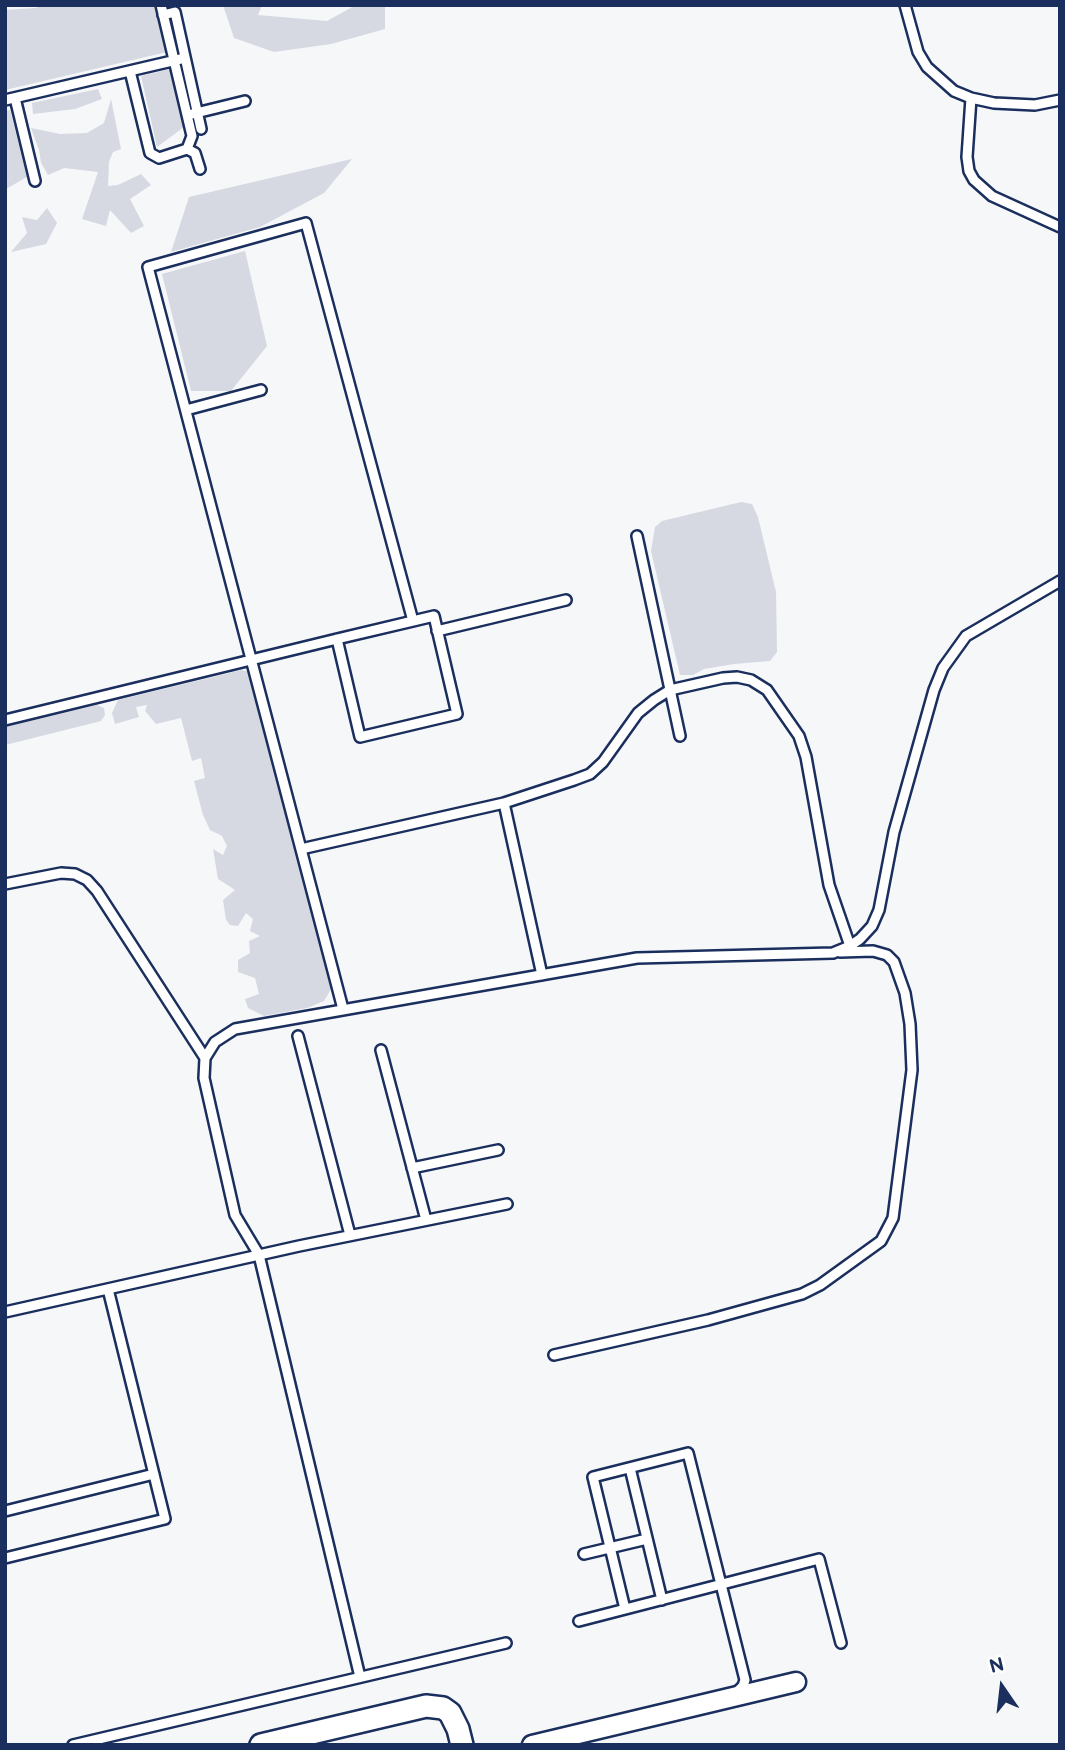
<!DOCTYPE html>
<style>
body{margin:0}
#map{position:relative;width:1065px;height:1750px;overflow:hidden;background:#f6f7f9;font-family:"Balsamiq Sans",sans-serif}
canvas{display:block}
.frame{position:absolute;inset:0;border:7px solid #1b2f5e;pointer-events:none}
.north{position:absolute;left:967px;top:1652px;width:70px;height:70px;-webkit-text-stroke:5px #fff;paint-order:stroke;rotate:346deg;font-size:19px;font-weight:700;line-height:28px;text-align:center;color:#1b2f5e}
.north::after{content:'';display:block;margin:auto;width:24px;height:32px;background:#1b2f5e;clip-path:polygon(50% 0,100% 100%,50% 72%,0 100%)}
</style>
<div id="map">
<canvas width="1065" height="1750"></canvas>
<div class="frame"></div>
<div class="north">N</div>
</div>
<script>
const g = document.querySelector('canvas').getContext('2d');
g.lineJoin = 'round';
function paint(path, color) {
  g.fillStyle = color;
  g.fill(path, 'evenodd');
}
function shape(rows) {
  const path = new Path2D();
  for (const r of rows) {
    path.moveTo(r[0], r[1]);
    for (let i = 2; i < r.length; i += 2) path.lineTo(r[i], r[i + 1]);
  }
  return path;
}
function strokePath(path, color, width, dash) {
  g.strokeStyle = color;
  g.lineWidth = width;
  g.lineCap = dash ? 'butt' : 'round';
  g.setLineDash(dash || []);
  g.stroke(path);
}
paint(shape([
 [39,5,155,5,167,52,5,90,5,10,36,8],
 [223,5,262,5,258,15,327,21,356,5,385,5,385,29,331,44,274,52,234,38],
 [170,69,184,127,157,147,141,76],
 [98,89,102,99,75,109,33,114,32,103],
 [111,99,121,149,113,152,109,162,108,186,118,185,141,174,151,185,130,199,144,226,131,233,110,210,106,226,82,219,98,172,64,168,48,175,41,163,39,150,31,128,60,134,87,133,104,123],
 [10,110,27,177,6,189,5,111],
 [352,159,324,193,260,227,171,252,189,197],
 [47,208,57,223,46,244,11,252,27,233,22,217,37,220],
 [245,251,267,346,231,391,191,391,162,274],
 [741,502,752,504,758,517,776,592,777,652,770,661,734,664,704,669,693,675,680,675,651,551,655,527,662,521],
 [242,670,249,672,331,989,324,1001,307,1008,264,1016,248,1008,245,999,259,994,255,978,238,972,238,960,250,953,249,941,260,936,250,931,253,919,246,913,238,926,230,925,226,920,223,900,235,890,218,879,213,849,223,855,227,846,222,836,210,830,203,815,194,781,205,778,201,758,192,761,181,718,156,724,145,711,147,705,136,707,139,717,115,724,112,713,118,700],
 [97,705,104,708,105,715,101,721,5,745,5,727]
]), '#d6d9e2');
const service = shape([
 [905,5,918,52,927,67,954,91,971,98,994,103,1035,105,1060,100],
 [163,15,175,12,201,129],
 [130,71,150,153,159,158,187,149,192,136,161,5],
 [15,98,35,181],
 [971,98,967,157,969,171,974,180,992,196,1060,227],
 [5,100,185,58],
 [192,114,245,101],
 [187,149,195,153,200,169],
 [186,410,261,390],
 [637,536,680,736],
 [437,631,566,600],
 [5,720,337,639,413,621,434,616,457,714,360,737,337,639],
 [504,803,542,975],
 [301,849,504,803,574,780,590,774,603,762,638,713,654,700,670,690,723,678,737,677,751,680,767,690,799,736,806,757,829,885,850,946],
 [5,884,61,873,75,874,87,880,97,891,205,1058],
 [343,1009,148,267,306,223,413,621],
 [298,1036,350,1235],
 [381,1050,426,1220],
 [412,1168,498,1150],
 [5,1312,299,1246,507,1204],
 [554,1355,708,1320,802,1294,820,1285,881,1241,893,1218,912,1070,910,1024,905,993,894,962,887,955,873,951,840,952],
 [630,1468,662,1600],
 [5,1511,154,1474],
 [584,1554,647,1539],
 [5,1558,165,1519,108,1289],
 [625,1609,593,1477,688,1453,745,1680,743,1686,735,1694],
 [579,1621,819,1559,841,1643],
 [360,1677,259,1255,235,1215,204,1078,205,1058,215,1042,235,1029,637,958,833,953,850,946,860,939,872,926,879,910,894,832,934,690,943,668,966,636,1060,581],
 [73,1745,506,1643]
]);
const minor = shape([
 [532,1745,796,1682]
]);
const tertiary = shape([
 [261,1745,426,1706,443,1708,450,1713,458,1729,462,1745]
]);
strokePath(service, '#1b2f5e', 14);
strokePath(minor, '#1b2f5e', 23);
strokePath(tertiary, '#1b2f5e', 26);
strokePath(service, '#fff', 9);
strokePath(minor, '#fff', 18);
strokePath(tertiary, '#fff', 21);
</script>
